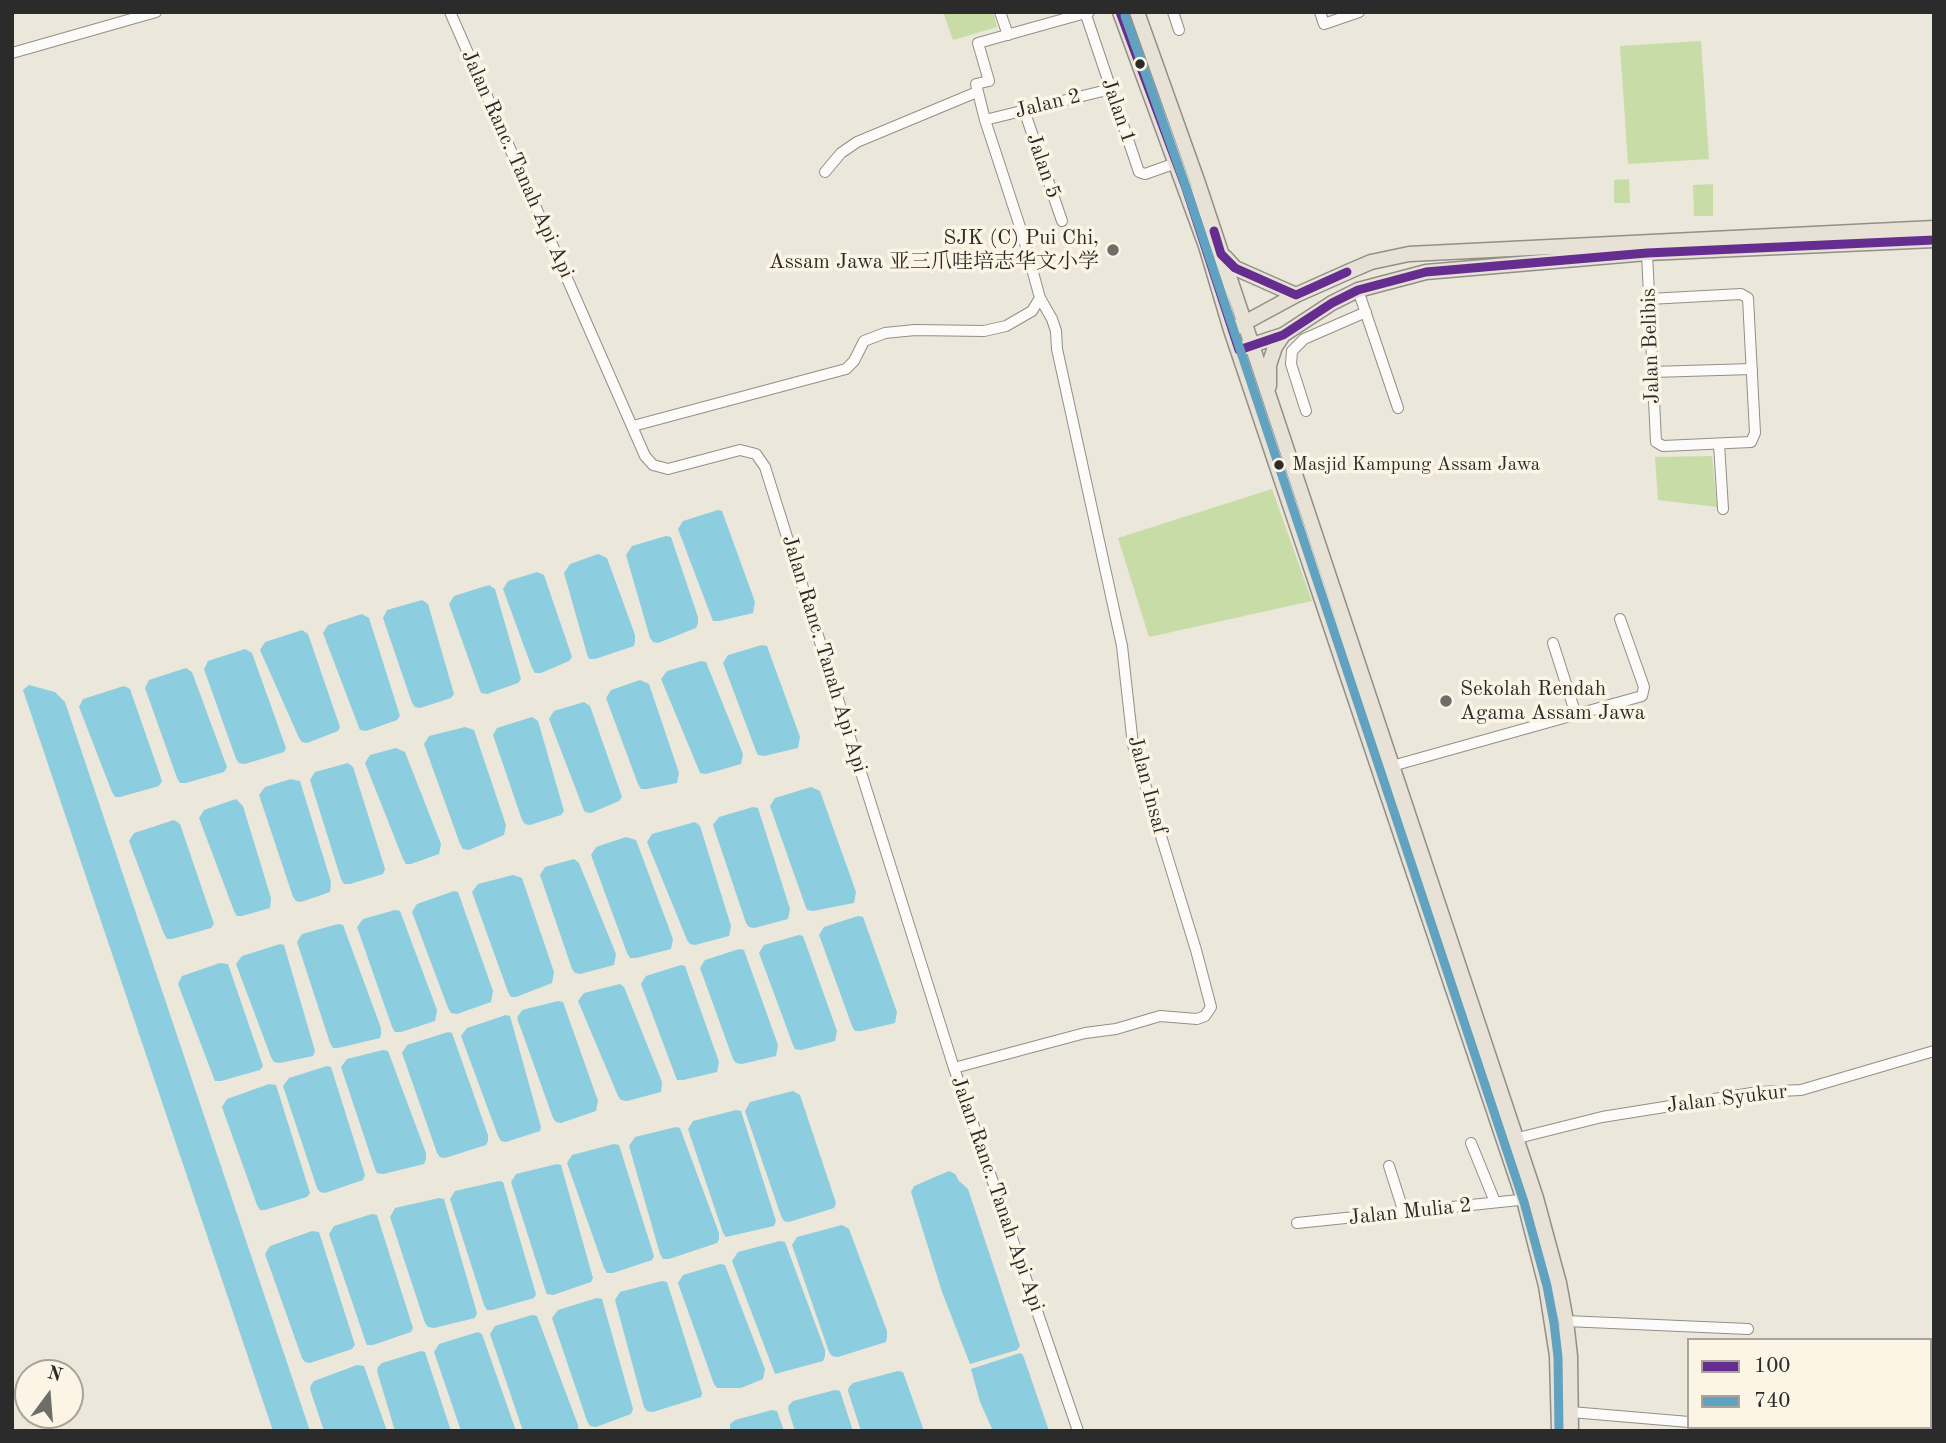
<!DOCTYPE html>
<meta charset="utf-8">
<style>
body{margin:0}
#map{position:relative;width:1946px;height:1443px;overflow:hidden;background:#ebe7da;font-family:"Old Standard TT",serif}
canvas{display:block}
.frame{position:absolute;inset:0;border:14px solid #2b2b2b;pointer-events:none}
.legend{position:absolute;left:1687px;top:1338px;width:245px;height:91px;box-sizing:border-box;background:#fcf5e5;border:2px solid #a8a49b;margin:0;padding:9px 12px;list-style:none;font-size:21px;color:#2b2b2b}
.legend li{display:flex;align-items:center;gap:14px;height:35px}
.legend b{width:35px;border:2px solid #a8a49b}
.north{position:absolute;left:14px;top:1359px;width:70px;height:70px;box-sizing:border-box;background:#fcf5e5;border:2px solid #a8a49b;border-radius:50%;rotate:16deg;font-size:19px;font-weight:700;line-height:28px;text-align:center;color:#2b2b2b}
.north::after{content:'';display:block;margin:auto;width:24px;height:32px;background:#6e6d68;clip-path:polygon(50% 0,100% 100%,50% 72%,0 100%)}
</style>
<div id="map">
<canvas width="1946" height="1443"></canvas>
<div class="frame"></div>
<ul class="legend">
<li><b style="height:9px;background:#662d91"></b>100</li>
<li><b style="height:9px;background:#60a2c0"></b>740</li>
</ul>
<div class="north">N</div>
</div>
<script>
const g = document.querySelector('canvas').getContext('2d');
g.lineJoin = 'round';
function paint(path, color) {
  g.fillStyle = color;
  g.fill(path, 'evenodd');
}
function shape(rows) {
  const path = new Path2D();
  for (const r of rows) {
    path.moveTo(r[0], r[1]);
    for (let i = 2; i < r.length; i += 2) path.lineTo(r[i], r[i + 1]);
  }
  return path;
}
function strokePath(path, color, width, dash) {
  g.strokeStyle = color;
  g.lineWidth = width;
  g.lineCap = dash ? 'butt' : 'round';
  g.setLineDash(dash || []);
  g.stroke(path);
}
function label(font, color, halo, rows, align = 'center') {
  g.font = font + ' "Old Standard TT","Noto Serif SC",serif';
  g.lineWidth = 7;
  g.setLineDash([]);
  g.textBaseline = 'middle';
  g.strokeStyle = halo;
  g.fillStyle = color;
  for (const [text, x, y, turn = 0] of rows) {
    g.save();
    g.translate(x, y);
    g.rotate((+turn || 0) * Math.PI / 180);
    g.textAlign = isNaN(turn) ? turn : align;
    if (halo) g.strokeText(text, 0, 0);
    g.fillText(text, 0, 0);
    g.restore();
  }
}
paint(shape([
 [943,12,993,12,997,27,953,40],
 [1701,41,1709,159,1628,164,1620,46],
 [1629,179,1630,203,1614,203,1614,180],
 [1713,184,1713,216,1694,216,1693,185],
 [1712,456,1717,507,1658,500,1655,457],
 [1272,489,1312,601,1149,637,1118,538]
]), '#c8dca7');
paint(shape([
 [718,510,722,511,755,602,753,613,719,621,713,621,711,616,678,529,683,521],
 [666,536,671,537,698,617,698,623,696,628,658,643,653,642,650,638,626,555,632,546],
 [598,554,607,558,635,635,635,641,634,646,595,659,589,659,587,654,564,573,570,564],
 [537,572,544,575,572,657,569,661,541,673,535,673,532,668,503,589,508,581],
 [489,585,495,589,521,679,518,683,487,694,481,693,479,688,449,604,454,596],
 [422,600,428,604,454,694,451,698,420,708,415,707,412,703,383,618,387,610],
 [362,614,369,618,400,716,397,720,366,731,360,730,358,725,323,633,328,625],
 [302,630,308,634,340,727,338,731,307,743,302,742,299,738,260,650,265,642],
 [762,645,767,646,800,737,798,748,764,756,758,755,756,751,723,663,728,655],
 [245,649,252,653,286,748,284,752,245,764,239,763,236,759,204,669,208,661],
 [701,661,706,662,743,754,741,764,706,774,700,773,698,768,661,679,667,671],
 [186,668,192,672,227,767,224,772,186,783,180,783,177,778,145,688,149,680],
 [640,680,649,684,679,773,677,783,647,789,641,789,638,784,606,698,611,690],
 [29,685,55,692,65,702,310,1431,273,1431,23,690],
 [124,686,130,689,162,781,159,786,120,797,115,797,112,792,79,707,83,699],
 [584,702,590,706,622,797,619,801,591,813,585,812,583,808,549,719,554,711],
 [532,717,538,721,564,811,561,815,530,825,525,824,522,820,493,735,497,728],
 [465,727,474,730,506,825,504,835,469,850,463,849,460,844,424,744,429,736],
 [396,748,405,752,441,844,439,854,411,864,406,864,403,859,365,763,370,755],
 [348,763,353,767,385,869,383,874,350,884,344,884,341,879,310,780,315,772],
 [291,779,300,781,331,882,330,892,301,902,296,901,293,897,259,795,265,787],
 [811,787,820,791,856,892,854,903,813,911,807,910,805,905,770,806,775,798],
 [236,799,243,806,271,898,270,908,242,916,237,916,234,911,199,818,204,810],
 [753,807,758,808,790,909,788,919,754,928,749,927,746,923,713,825,719,817],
 [174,820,180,824,214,924,211,928,172,939,167,939,164,934,129,841,134,833],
 [695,822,700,826,731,926,729,936,695,945,690,944,687,940,647,842,652,834],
 [626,837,636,840,673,939,671,949,636,958,630,958,627,953,591,855,596,847],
 [574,859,579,863,616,954,614,965,580,974,575,973,572,969,540,875,545,867],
 [513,875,522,878,554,972,552,983,516,997,511,997,508,992,472,892,478,884],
 [454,891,458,892,493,991,491,1002,457,1014,451,1013,448,1008,412,912,417,904],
 [395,910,400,911,437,1010,435,1021,401,1032,395,1032,392,1027,357,927,363,919],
 [858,916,863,917,897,1012,895,1023,861,1031,855,1031,852,1026,819,935,824,927],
 [338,924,343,925,381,1028,381,1034,380,1038,338,1048,333,1048,330,1043,297,942,302,934],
 [799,935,803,936,837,1031,835,1041,801,1050,795,1049,793,1045,759,953,764,945],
 [280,944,284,945,315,1051,313,1056,280,1063,274,1062,271,1057,236,964,242,956],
 [739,949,744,950,778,1045,776,1056,742,1064,736,1063,733,1059,700,968,705,960],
 [220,963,228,964,263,1066,260,1070,221,1081,215,1081,213,1076,178,984,182,976],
 [681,965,685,966,719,1062,717,1072,683,1080,677,1080,675,1075,641,984,646,976],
 [620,984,624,987,662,1082,661,1092,627,1101,621,1100,618,1096,578,1001,584,993],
 [558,1001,563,1002,598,1101,596,1111,561,1123,556,1122,553,1118,517,1018,522,1010],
 [506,1015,510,1016,541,1127,540,1131,506,1142,501,1141,498,1136,461,1036,467,1028],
 [448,1032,452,1033,488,1135,488,1141,486,1145,445,1158,440,1157,437,1153,402,1053,407,1045],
 [383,1050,388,1051,426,1153,426,1159,424,1164,383,1174,377,1173,375,1169,341,1067,347,1059],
 [327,1066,331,1067,365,1175,363,1180,325,1193,320,1192,317,1188,283,1086,289,1078],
 [269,1084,276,1085,310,1193,307,1197,265,1210,260,1210,257,1205,222,1107,227,1099],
 [793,1091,800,1095,836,1203,834,1208,789,1222,784,1221,781,1216,745,1111,750,1102],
 [736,1110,741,1111,776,1221,774,1226,726,1237,723,1233,688,1129,693,1121],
 [676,1127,680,1128,719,1233,719,1239,717,1243,669,1259,663,1259,660,1254,629,1146,635,1137],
 [614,1144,619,1145,654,1256,652,1260,613,1273,607,1273,604,1268,567,1163,572,1155],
 [557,1164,561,1165,593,1278,591,1282,553,1295,547,1294,545,1289,511,1182,516,1174],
 [949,1171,955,1174,959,1181,968,1189,1020,1346,1017,1350,970,1364,942,1292,911,1192,914,1186],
 [499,1181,503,1182,536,1294,534,1298,492,1310,487,1310,484,1305,450,1199,455,1191],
 [439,1198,444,1199,477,1313,475,1318,434,1328,428,1327,425,1323,390,1217,395,1208],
 [372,1214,377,1215,413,1328,411,1332,373,1345,367,1345,365,1340,329,1234,334,1226],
 [842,1225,849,1229,887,1331,887,1337,886,1342,838,1357,832,1356,829,1352,792,1245,797,1237],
 [312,1231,319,1232,355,1345,352,1349,310,1363,305,1362,302,1358,265,1254,270,1246],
 [780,1241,785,1242,825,1350,825,1356,823,1361,775,1374,732,1261,738,1252],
 [720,1264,725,1265,765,1369,763,1379,741,1388,717,1388,714,1384,678,1283,683,1275],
 [662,1281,667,1282,702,1393,701,1397,653,1412,647,1411,644,1407,615,1300,620,1292],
 [597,1298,602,1299,633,1409,631,1414,596,1427,590,1426,587,1421,552,1318,558,1310],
 [532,1315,537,1316,578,1425,578,1431,523,1431,490,1334,495,1326],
 [478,1332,482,1334,516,1431,461,1431,434,1352,439,1344],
 [421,1351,425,1352,451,1431,395,1431,377,1371,378,1367,382,1363],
 [1020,1353,1023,1355,1049,1431,993,1431,980,1402,971,1369],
 [357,1365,364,1366,387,1431,324,1431,310,1389,311,1385,314,1381],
 [898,1371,903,1372,924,1431,861,1431,848,1391,849,1387,853,1383],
 [835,1390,840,1391,853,1431,795,1431,788,1409,789,1405,793,1401],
 [772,1410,777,1411,784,1431,730,1431,730,1424,735,1420]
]), '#8ccee0');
const minor = shape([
 [450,12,645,456,653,465,668,469,740,450,756,454,765,467,953,1065,1078,1431],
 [1000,12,1008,35],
 [1085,12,1139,172,1145,174,1176,163],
 [1173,12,1179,30],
 [1320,12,1324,24,1359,12],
 [12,53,156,12],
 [1024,110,1062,221],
 [985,120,1111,89],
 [825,172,841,153,857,142,977,92],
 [1647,253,1656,442,1663,446,1751,442,1755,433,1748,298,1741,294,1649,299],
 [1358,290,1398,408],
 [1652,372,1752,369],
 [1306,411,1291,364,1292,351,1304,339,1366,312],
 [633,426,846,369,854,361,864,341,885,333,915,330,984,331,1006,326,1032,311,1040,298],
 [1719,444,1723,509],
 [1553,643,1576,715],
 [1392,766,1642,696,1644,687,1620,619],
 [954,1068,1085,1033,1116,1029,1160,1016,1197,1019,1205,1016,1211,1007,1196,950,1133,745,1122,646,1057,349,1056,331,1052,319,1040,298,1023,236,985,120,976,84,989,81,978,43,1089,12],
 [1518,1138,1602,1117,1758,1092,1801,1090,1934,1051],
 [1471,1143,1495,1202],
 [1389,1166,1404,1213],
 [1297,1223,1529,1199],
 [1566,1321,1748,1329],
 [1571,1412,1689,1422]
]);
const highway = shape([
 [1120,12,1206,246,1231,330,1524,1200,1546,1286,1557,1356,1559,1431],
 [1137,12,1198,183,1536,1198,1559,1283,1566,1321,1570,1356,1571,1431],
 [1225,257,1235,268,1296,295],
 [1235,328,1296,295,1350,271,1371,262,1409,254,1934,228],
 [1243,348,1283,335,1332,303,1358,290,1426,272,1647,253,1934,240],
 [1269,386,1269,365,1275,347,1283,335]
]);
strokePath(minor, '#918f89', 12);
strokePath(highway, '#918f89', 17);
strokePath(minor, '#fcfbf9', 10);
strokePath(highway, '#e8e2d6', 14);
strokePath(shape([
 [1120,12,1186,188,1239,350,1283,335,1332,303,1358,290,1426,272,1647,253,1934,240],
 [1214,231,1221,254,1235,268,1296,295,1347,272]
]), '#662d91', 9);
strokePath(shape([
 [1125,16,1186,187,1524,1202,1547,1286,1554,1323,1558,1357,1559,1431]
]), '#60a2c0', 9);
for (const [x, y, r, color] of [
 [1140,64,6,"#2b2b2b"],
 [1113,250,7,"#6e6d68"],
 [1279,465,6,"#2b2b2b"],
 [1446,701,7,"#6e6d68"]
]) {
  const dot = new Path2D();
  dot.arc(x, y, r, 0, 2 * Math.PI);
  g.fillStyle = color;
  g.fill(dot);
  strokePath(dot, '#fcf5e5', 2.5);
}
label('19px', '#2b2b2b', '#fcf5e5', [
 ["Masjid Kampung Assam Jawa",1292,465]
], 'left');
label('21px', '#2b2b2b', '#fcf5e5', [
 ["Jalan 2",1048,104,-14],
 ["Jalan 1",1118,111,71],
 ["Jalan Ranc. Tanah Api Api",517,164,66],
 ["Jalan 5",1043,166,71],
 ["Jalan Belibis",1651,346,-92],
 ["Jalan Ranc. Tanah Api Api",824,654,73],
 ["Jalan Insaf",1147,785,75],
 ["Jalan Syukur",1727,1099,-7],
 ["Jalan Ranc. Tanah Api Api",997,1194,71],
 ["Jalan Mulia 2",1410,1212,-6]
]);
label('21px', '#2b2b2b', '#fcf5e5', [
 ["SJK (C) Pui Chi,",1099,238],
 ["Assam Jawa 亚三爪哇培志华文小学",1099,262],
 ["Sekolah Rendah",1460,689,"left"],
 ["Agama Assam Jawa",1460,713,"left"]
], 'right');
</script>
